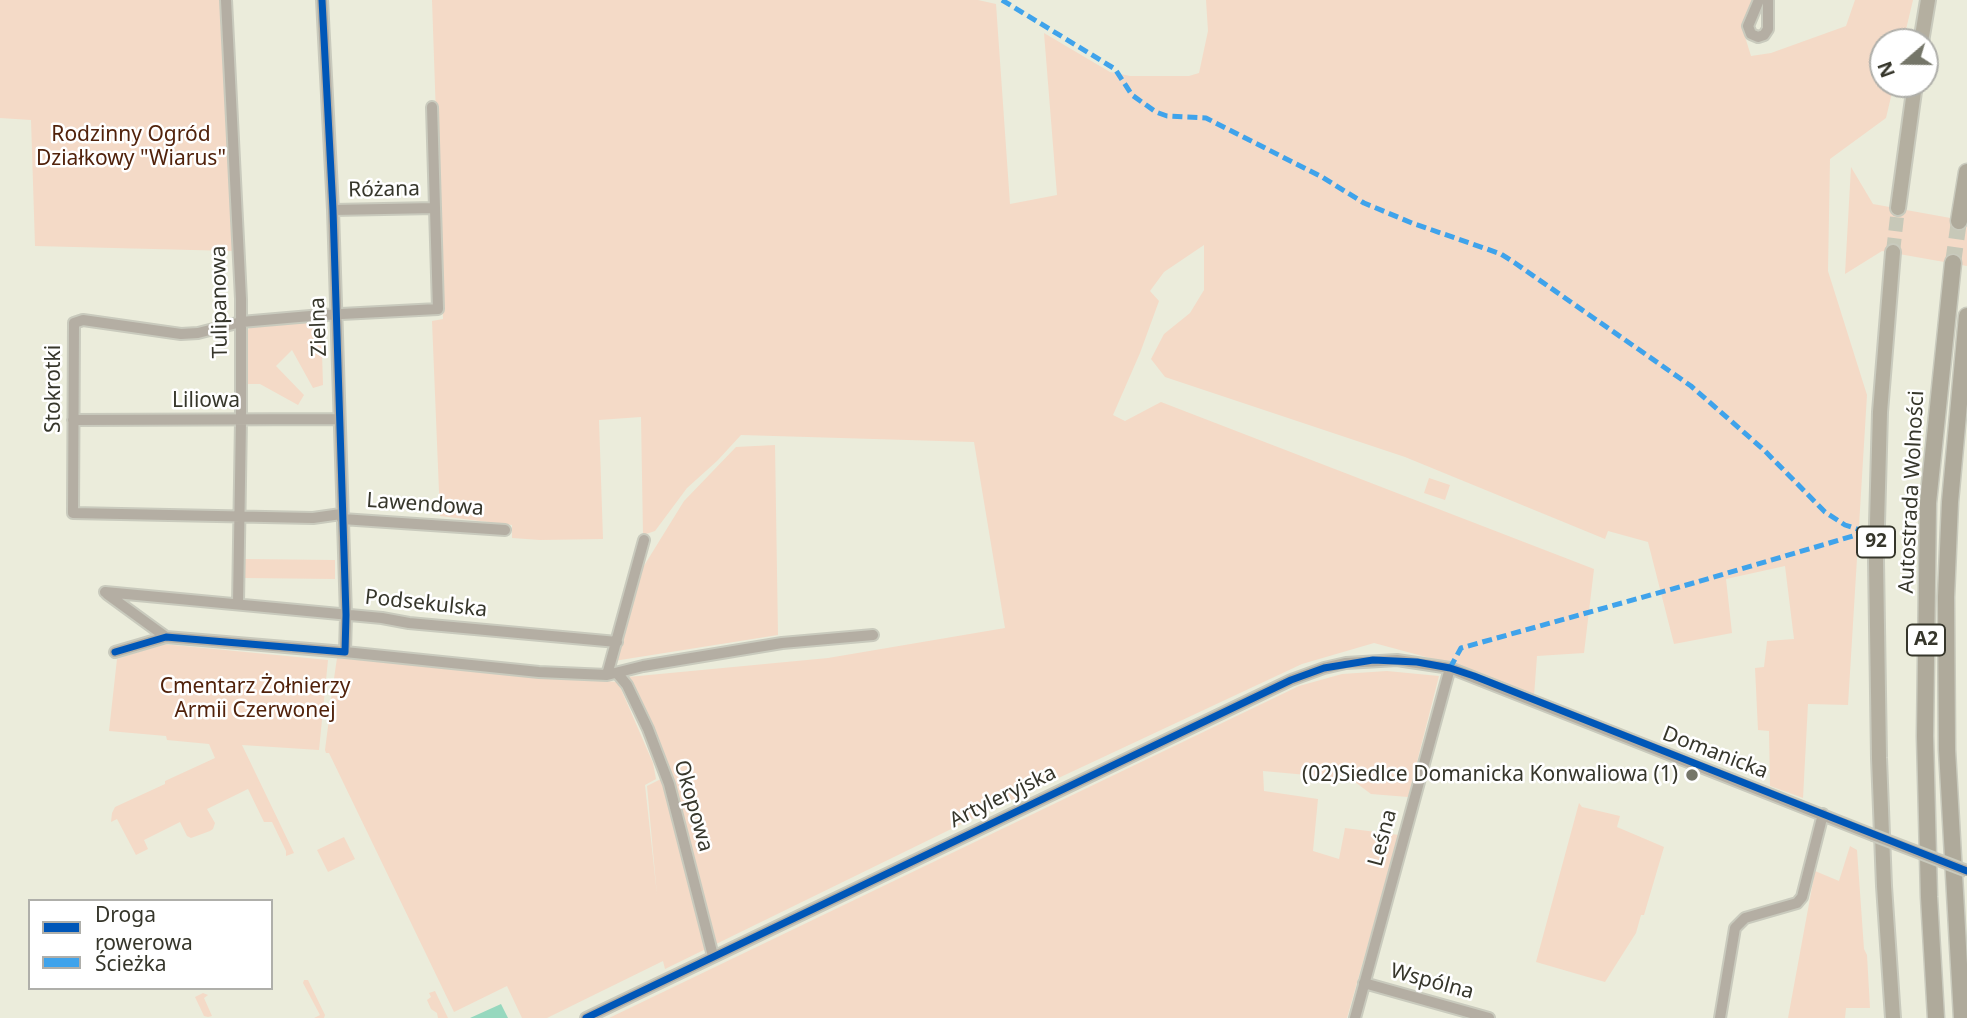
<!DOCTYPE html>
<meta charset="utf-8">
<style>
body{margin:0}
#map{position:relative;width:1967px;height:1018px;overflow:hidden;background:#ebecdb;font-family:"Noto Sans",sans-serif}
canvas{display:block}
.legend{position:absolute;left:28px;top:899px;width:245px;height:91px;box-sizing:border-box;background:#fff;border:2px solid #afafaa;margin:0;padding:9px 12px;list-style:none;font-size:21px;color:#36362b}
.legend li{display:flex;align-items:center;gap:14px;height:35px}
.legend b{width:35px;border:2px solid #afafaa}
.north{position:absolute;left:1869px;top:28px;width:70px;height:70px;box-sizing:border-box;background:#fff;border:2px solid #afafaa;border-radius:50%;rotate:250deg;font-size:19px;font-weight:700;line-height:28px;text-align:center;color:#36362b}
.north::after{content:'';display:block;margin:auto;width:24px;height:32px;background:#757669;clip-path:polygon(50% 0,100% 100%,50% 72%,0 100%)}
</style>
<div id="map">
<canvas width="1967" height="1018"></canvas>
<ul class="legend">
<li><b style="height:9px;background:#0057b8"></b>Droga rowerowa</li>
<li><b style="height:9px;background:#3fa3eb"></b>Ścieżka</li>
</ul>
<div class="north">N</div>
</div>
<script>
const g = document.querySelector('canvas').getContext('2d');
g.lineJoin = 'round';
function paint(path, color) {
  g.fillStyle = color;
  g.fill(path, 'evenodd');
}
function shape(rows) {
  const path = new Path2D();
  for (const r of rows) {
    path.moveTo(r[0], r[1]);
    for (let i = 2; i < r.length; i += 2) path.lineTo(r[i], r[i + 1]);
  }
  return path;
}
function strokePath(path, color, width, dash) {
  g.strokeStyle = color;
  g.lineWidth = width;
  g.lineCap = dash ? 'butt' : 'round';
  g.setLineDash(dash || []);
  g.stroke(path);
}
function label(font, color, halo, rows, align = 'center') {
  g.font = font + ' "Noto Sans",sans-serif';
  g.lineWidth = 5;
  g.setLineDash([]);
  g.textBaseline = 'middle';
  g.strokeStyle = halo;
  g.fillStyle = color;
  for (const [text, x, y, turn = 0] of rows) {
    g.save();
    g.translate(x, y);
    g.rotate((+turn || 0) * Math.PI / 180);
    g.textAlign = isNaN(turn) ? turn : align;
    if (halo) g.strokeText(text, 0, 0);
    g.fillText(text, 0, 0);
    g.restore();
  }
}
paint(shape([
 [0,0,222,0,235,247,232,248,232,251,35,246,31,120,0,118],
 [432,0,978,0,996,4,1010,204,1057,195,1044,33,1110,72,1130,76,1189,76,1199,73,1208,31,1206,0,1754,0,1742,27,1751,56,1771,53,1846,26,1855,0,1913,0,1903,42,1883,42,1883,84,1894,84,1886,118,1830,159,1828,271,1867,395,1848,705,1808,704,1803,798,1770,786,1769,731,1758,730,1755,668,1764,667,1767,641,1794,639,1785,566,1726,579,1732,633,1674,644,1648,542,1608,531,1605,539,1405,457,1165,377,1151,359,1164,334,1190,313,1204,290,1204,245,1164,272,1150,291,1159,301,1140,353,1113,415,1125,421,1161,402,1594,569,1584,653,1537,656,1534,696,1452,664,1374,643,1302,664,988,811,665,969,663,961,547,1018,522,1018,507,986,454,1012,329,753,326,753,325,750,330,711,333,710,331,699,337,658,618,682,653,763,656,779,645,785,657,895,647,786,669,775,652,728,628,677,828,658,1005,628,974,442,741,435,717,461,687,488,655,531,643,535,641,417,599,420,603,539,540,540,512,538,512,525,440,516,432,321,443,319],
 [1851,167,1873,204,1967,221,1967,266,1882,251,1845,274],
 [321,321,323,385,313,388,292,350,276,366,304,395,298,405,260,384,243,384,244,334,246,334,247,331,251,326],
 [775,445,778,635,614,661,642,569,684,501,736,447],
 [1429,478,1450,485,1445,500,1424,493],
 [245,559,335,560,335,579,244,578],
 [163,644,328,660,319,750,242,745,294,853,286,856,286,851,272,822,264,822,248,789,207,809,215,823,213,829,210,831,191,838,187,836,180,822,144,840,148,849,136,855,117,819,111,822,112,813,115,807,165,784,165,781,215,758,209,744,167,740,166,736,109,731,117,659],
 [1387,671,1439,676,1408,797,1371,794,1351,779,1263,771,1264,791,1318,799,1313,851,1339,859,1345,828,1399,835,1347,1018,609,1018,1299,686,1342,674],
 [1579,803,1582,807,1620,816,1617,827,1664,847,1644,915,1641,915,1636,933,1605,982,1536,962],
 [344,837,355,859,328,872,317,850],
 [1850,846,1857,850,1864,949,1867,955,1870,1008,1846,1008,1845,1018,1788,1018,1815,871,1839,881],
 [304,980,308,980,325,1015,324,1018,314,1018,320,1015,303,983],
 [435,991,448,1018,438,1018,437,1013,431,1009,427,1000,431,997,429,993],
 [203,993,208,995,204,998,212,1016,208,1017,204,1016,195,997]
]), '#f4dac7');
paint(shape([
 [501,1004,508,1018,470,1018]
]), '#96d8be');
strokePath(shape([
 [1893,252,1898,208]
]), '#c7c8b8', 14, [14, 7]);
strokePath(shape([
 [1953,263,1959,221]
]), '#c7c8b8', 16, [16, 8]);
const minor = shape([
 [226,0,241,299,241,420,238,604],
 [322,0,333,210,346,615,345,652],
 [1759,0,1748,26,1751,34,1758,37,1764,35,1768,29,1768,0],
 [333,210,435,208],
 [73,420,339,419],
 [341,514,313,518,73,513,74,323,83,320,181,334,198,333,241,322,322,315,438,309,432,107],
 [342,519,505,530],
 [105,592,382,618,409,623,617,642],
 [107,594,166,637],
 [115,652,166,637,345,652,539,672,607,675,643,666,782,643,873,635],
 [617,673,627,685,648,729,669,784,713,956],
 [607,675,644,540],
 [1364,983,1489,1018],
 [586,1018,1291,680,1324,668,1346,663,1397,660,1450,668,1873,835],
 [1355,1018,1450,668],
 [1720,1018,1735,928,1745,918,1797,903,1802,897,1823,814]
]);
const major = shape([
 [1921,42,1928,0],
 [1898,208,1915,84],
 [1893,252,1880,412,1876,561,1879,758,1884,886,1893,1018]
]);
const highway = shape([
 [1959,221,1967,172],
 [1936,1018,1929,897,1925,736,1928,503,1953,263],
 [1962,1018,1947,750,1946,597,1950,502,1967,316]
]);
strokePath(minor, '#c9cabd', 14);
strokePath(major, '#c9cabd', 18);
strokePath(highway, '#c9cabd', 19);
strokePath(minor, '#b4aea3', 10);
strokePath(major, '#b4afa0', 14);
strokePath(highway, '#afaa9b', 16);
const minorBridge = shape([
 [1873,835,1967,871]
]);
strokePath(minorBridge, '#c9cabd', 14, []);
strokePath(minorBridge, '#b4aea3', 10);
strokePath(shape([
 [1002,0,1115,69,1132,95,1156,112,1167,116,1206,118,1322,177,1364,203,1412,223,1484,248,1501,254,1515,263,1691,386,1764,450,1825,512,1845,525,1857,529,1876,530],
 [1450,668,1461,648,1690,584,1826,544,1856,535,1863,530]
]), '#3fa3eb', 5, [10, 5]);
strokePath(shape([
 [115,652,166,637,345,652,346,615,333,210,322,0],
 [586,1018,1291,680,1324,668,1373,660,1417,662,1450,668,1474,676,1967,871]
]), '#0057b8', 7);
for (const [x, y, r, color] of [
 [1692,775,7,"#757669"]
]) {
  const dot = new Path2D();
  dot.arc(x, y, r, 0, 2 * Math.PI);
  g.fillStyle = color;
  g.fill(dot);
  strokePath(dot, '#fff', 2.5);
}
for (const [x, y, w] of [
 [1876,542,38],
 [1926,640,38]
]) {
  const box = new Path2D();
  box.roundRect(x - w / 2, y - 15.5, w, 31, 5);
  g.fillStyle = '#fff';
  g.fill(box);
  strokePath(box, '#36362b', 2);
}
label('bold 19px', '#36362b', null, [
 ["92",1876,542],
 ["A2",1926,640]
]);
label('21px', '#51220b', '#fff', [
 ["Rodzinny Ogród",131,135],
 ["Działkowy \"Wiarus\"",131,159],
 ["Cmentarz Żołnierzy",255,687],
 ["Armii Czerwonej",255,711]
]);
label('21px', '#36362b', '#fff', [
 ["Różana",384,190,-1],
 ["Tulipanowa",220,302,-91],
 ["Zielna",319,327,-92],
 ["Stokrotki",54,389,-90],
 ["Liliowa",206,401],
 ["Autostrada Wolności",1912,492,-87],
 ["Lawendowa",425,505,4],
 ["Podsekulska",426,604,6],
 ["Domanicka",1715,753,21],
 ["Artyleryjska",1003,797,-26],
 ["Okopowa",693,806,74],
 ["Leśna",1383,838,-75],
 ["Wspólna",1432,982,15]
]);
label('21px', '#36362b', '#fff', [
 ["(02)Siedlce Domanicka Konwaliowa (1)",1678,775]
], 'right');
</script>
